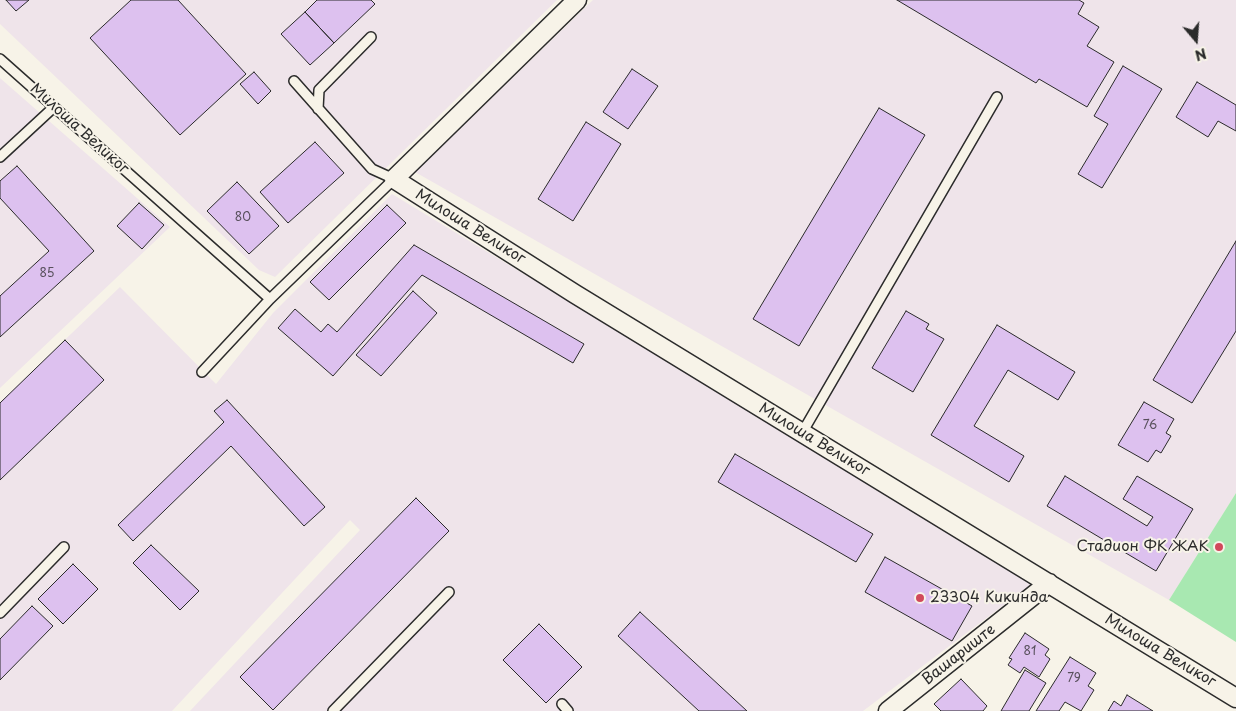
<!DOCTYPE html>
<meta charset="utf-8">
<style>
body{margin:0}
#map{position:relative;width:1236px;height:711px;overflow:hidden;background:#f7f3e8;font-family:"Playpen Sans",sans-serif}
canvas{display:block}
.north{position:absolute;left:1171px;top:15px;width:50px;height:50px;-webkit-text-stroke:4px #f7f3e8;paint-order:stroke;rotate:162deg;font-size:14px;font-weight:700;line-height:20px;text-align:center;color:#2b2b2b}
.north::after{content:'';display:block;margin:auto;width:18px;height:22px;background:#2b2b2b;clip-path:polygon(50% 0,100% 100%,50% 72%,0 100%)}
</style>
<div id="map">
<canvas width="1236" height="711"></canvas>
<div class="north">N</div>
</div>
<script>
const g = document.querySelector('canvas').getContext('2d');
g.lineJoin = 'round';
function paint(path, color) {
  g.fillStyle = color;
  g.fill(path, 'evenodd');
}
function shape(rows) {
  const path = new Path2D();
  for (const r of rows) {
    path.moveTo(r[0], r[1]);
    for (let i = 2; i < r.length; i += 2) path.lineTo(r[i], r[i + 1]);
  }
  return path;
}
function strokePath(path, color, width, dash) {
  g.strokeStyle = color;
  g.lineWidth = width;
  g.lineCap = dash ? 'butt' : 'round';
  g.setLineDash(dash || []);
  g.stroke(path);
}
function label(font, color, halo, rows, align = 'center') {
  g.font = font + ' "Playpen Sans",sans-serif';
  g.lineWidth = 4;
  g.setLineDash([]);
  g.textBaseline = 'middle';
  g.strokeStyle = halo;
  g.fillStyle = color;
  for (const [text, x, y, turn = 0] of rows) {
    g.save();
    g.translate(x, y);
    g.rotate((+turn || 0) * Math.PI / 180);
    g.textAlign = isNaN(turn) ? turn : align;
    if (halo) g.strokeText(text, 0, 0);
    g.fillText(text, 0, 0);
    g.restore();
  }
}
paint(shape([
 [0,0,557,0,275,277,259,270,0,24],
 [593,0,1236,0,1236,493,1169,600,415,172],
 [0,78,170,227,0,388],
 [392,194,1033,583,863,711,190,711,360,530,350,520,172,711,0,711,0,402,120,287,216,384,273,313]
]), '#efe4ea');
paint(shape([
 [1236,493,1236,642,1169,600]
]), '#a8e8b1');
const building = shape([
 [6,0,29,0,16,11,6,0],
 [131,0,178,0,246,74,180,135,90,38,131,0],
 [317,0,371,0,375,4,334,43,305,12,317,0],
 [897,0,1079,0,1084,3,1078,14,1099,27,1087,46,1114,62,1087,107,1039,79,1036,83,897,0],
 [305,12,334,43,310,65,281,34,305,12],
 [1123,66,1162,89,1102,188,1078,174,1108,124,1094,116,1123,66],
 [632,69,658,86,628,129,603,112,632,69],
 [254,72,271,91,258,104,240,84,254,72],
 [1197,82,1236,105,1236,131,1218,121,1208,137,1176,117,1197,82],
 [879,108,925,135,799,346,753,319,879,108],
 [586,122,621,144,573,221,538,199,586,122],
 [315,142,344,173,288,223,260,192,315,142],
 [17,166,94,251,0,337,0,296,49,251,0,198,0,181,17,166],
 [237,182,279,226,249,254,207,211,237,182],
 [139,203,164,225,142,249,117,226,139,203],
 [387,205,406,223,329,300,310,282,387,205],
 [1236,241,1236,331,1192,403,1153,380,1236,241],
 [414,245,584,344,573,363,422,275,333,376,278,328,295,309,321,332,328,324,337,332,414,245],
 [413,291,437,313,381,376,356,355,413,291],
 [906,311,929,324,926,329,944,339,913,392,872,368,906,311],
 [997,325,1075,372,1058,400,1008,370,974,426,1024,456,1009,482,931,435,997,325],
 [65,340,104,380,0,480,0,403,65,340],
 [227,400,325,507,304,526,231,446,133,541,118,525,224,422,214,411,227,400],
 [1144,402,1174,419,1166,433,1171,436,1161,453,1156,450,1148,462,1118,445,1144,402],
 [735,454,873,534,856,562,718,482,735,454],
 [1065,476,1147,526,1153,517,1123,499,1137,476,1193,509,1156,571,1047,506,1065,476],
 [416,498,449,531,273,710,240,677,416,498],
 [151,545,199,591,180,610,133,563,151,545],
 [885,557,972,606,952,641,865,592,885,557],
 [73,564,98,589,63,624,38,599,73,564],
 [32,606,53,626,0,680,0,639,32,606],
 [640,612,747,711,699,711,618,636,640,612],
 [539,624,582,667,546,703,503,660,539,624],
 [1025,633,1049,649,1045,655,1050,659,1039,677,1024,667,1020,673,1008,665,1012,659,1009,658,1025,633],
 [1070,657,1096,673,1088,686,1094,690,1081,711,1065,702,1059,711,1036,711,1070,657],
 [1025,670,1046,683,1029,711,1001,711,1025,670],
 [961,679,987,706,983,711,941,711,934,704,961,679],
 [1127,695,1153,711,1108,711,1114,701,1121,706,1127,695]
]);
paint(building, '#ddc1ef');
strokePath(building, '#2b2b2b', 1);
const service = shape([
 [0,59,270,299],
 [318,109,319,90,371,37],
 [0,157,54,107],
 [202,372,270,299,394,179,372,169,294,81],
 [802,433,997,97],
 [0,613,64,547],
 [562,704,568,711],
 [333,711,449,592]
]);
const minor = shape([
 [577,0,394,179,575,294,1236,698],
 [888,711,1049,583]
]);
strokePath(service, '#2b2b2b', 12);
strokePath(minor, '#2b2b2b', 21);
strokePath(service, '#f7f3e8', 9);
strokePath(minor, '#f7f3e8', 18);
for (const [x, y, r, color] of [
 [1219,547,5,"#d1495b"],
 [920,598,5,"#d1495b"]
]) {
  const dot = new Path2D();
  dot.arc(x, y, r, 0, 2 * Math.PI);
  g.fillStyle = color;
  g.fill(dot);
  strokePath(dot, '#f7f3e8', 2);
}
label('12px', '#58505c', null, [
 ["80",243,218],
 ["85",47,274],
 ["76",1150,426],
 ["81",1030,652],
 ["79",1074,679]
]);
label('15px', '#2b2b2b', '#f7f3e8', [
 ["Милоша Великог",79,129,42],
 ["Милоша Великог",470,227,32],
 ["Милоша Великог",814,440,31],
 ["Милоша Великог",1160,651,31],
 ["Вашариште",959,655,-38]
]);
label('15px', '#2b2b2b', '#f7f3e8', [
 ["Стадион ФК ЖАК",1209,547],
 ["23304 Кикинда",930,598,"left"]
], 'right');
</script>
